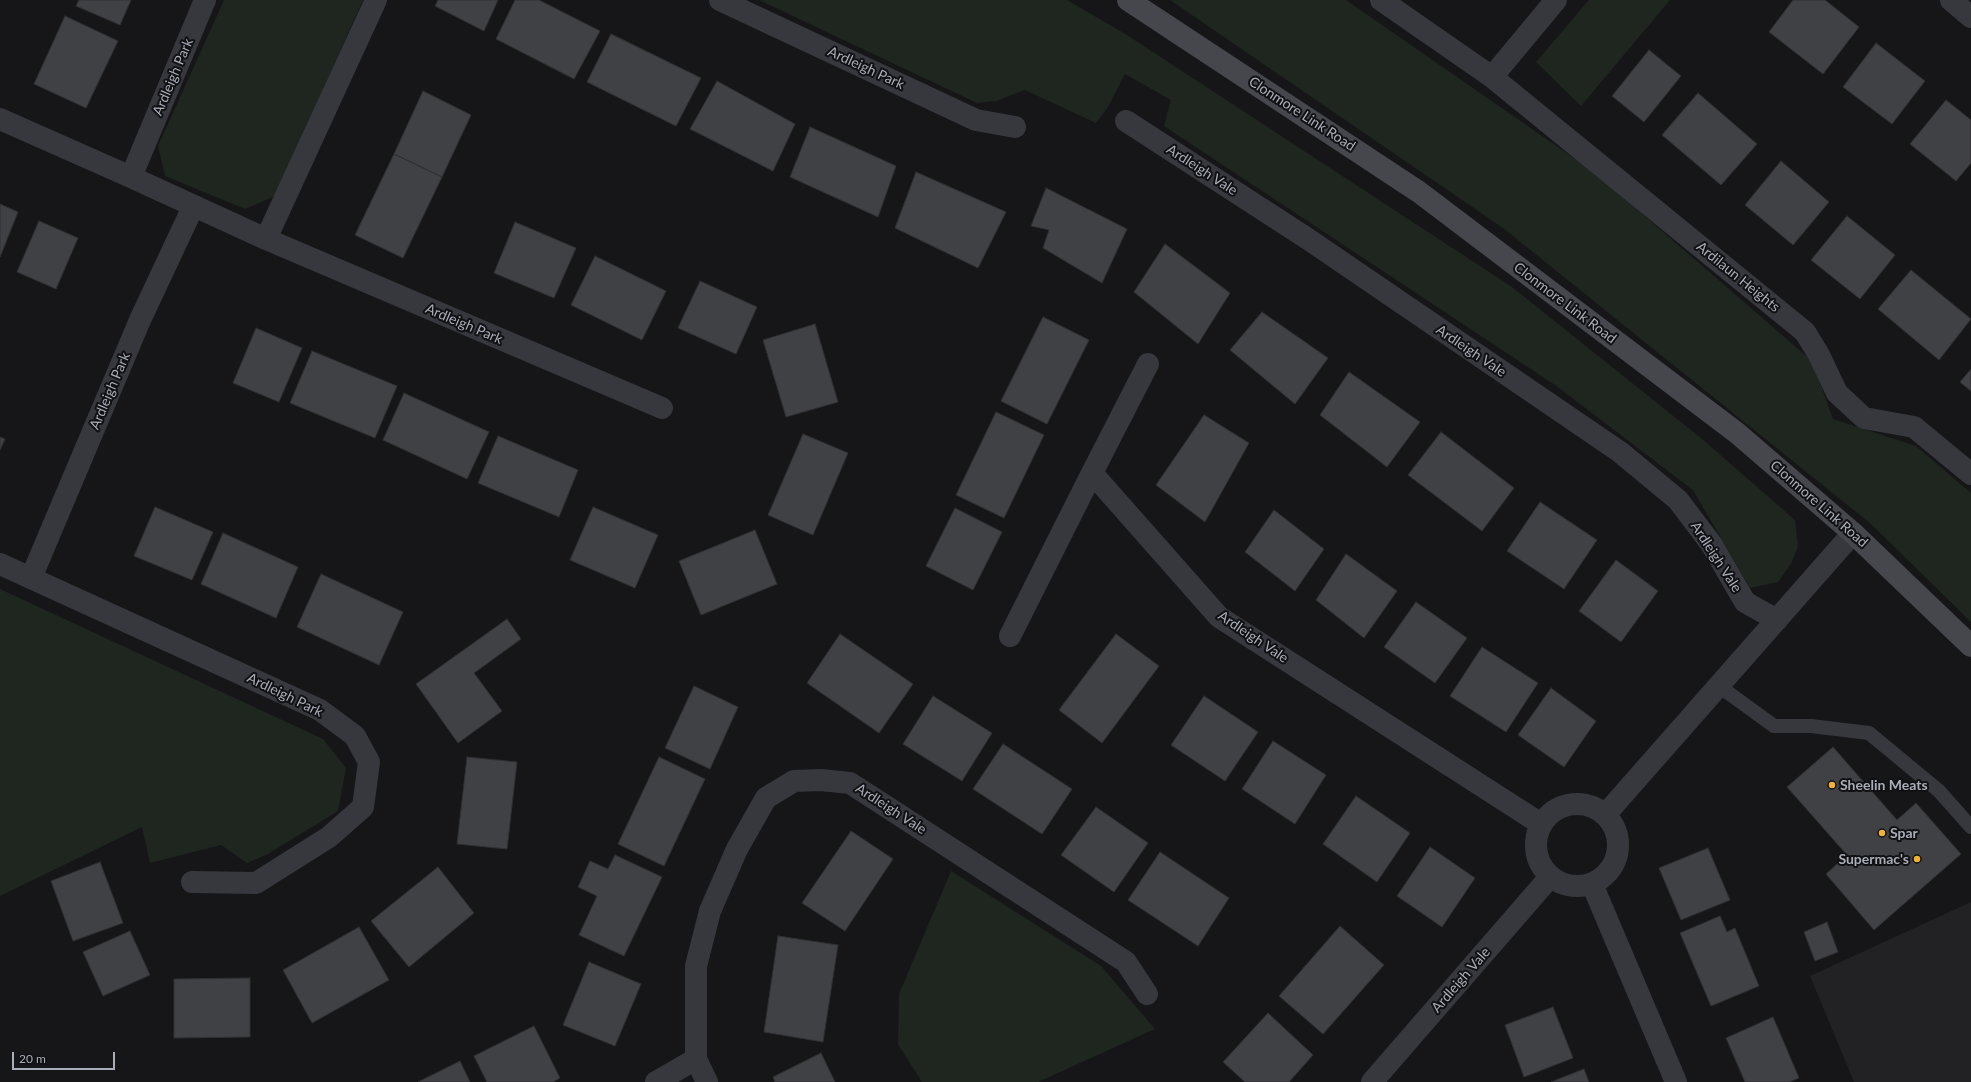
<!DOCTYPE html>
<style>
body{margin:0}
#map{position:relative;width:1971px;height:1082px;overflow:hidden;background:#161618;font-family:Lato,sans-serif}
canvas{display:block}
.scale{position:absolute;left:12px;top:1052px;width:103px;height:18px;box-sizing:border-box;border:2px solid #a8adb8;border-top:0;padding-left:5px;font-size:12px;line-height:14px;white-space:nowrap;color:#a8adb8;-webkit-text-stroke:3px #111113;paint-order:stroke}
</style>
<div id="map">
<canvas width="1971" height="1082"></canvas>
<div class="scale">20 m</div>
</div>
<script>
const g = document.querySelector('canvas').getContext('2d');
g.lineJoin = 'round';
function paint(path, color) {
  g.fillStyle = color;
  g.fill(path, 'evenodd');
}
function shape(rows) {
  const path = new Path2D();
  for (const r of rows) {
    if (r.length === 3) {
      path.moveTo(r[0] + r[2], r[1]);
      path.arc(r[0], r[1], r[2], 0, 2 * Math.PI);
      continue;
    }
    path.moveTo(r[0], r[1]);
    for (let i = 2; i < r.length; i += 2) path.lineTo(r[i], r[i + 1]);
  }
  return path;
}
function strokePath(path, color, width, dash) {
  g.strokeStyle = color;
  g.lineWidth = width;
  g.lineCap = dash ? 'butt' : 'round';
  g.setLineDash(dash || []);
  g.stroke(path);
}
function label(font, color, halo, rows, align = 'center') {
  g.font = font + ' Lato,sans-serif';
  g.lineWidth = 4;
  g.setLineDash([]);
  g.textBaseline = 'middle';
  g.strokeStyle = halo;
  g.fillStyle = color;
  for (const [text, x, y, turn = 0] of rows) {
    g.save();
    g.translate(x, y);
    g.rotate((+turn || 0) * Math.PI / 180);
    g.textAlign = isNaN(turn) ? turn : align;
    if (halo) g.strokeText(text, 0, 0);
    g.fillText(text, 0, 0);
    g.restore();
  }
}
paint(shape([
 [1971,902,1971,1082,1854,1082,1810,976]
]), '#222225');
paint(shape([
 [224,0,363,0,275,196,245,209,165,176,158,146],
 [759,0,1067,0,1127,35,1512,287,1701,438,1795,520,1798,546,1792,562,1778,582,1750,588,1693,490,1555,385,1164,126,1171,100,1125,74,1108,107,1096,123,1025,90,996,101,977,103],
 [1170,0,1346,0,1594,172,1812,361,1833,419,1916,446,1971,493,1971,622,1871,524,1503,228],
 [1589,0,1670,0,1581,106,1536,62],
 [0,589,323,739,346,768,338,811,268,854,247,863,221,845,150,863,142,827,0,896],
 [951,871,1101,966,1155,1029,1038,1082,922,1082,898,1044,899,994]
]), '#1e261f');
const building = shape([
 [79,0,131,0,120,25,76,6,79,0],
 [438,0,498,0,484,31,435,6,438,0],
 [515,0,539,0,600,31,574,79,496,39,515,0],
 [1793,0,1825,0,1859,27,1823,74,1769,32,1793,0],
 [65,16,118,41,86,108,34,84,65,16],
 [611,34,701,78,676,126,587,82,611,34],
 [1876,43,1925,81,1892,124,1843,87,1876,43],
 [1649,50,1681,76,1644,122,1612,96,1649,50],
 [717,81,795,124,773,171,690,129,717,81],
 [423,91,471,115,442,177,394,154,423,91],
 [1698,93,1757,144,1721,185,1662,135,1698,93],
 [1946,100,1971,120,1971,163,1956,181,1910,144,1946,100],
 [810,127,896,166,878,217,790,177,810,127],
 [394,154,442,177,403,258,355,235,394,154],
 [1781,161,1829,202,1793,245,1745,205,1781,161],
 [916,172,1006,212,978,268,895,228,916,172],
 [1046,188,1127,229,1102,283,1043,248,1049,230,1031,226,1046,188],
 [0,204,18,212,0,257,0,204],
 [1847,216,1895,255,1860,299,1811,260,1847,216],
 [39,221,78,238,56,289,17,272,39,221],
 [515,222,576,248,554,298,494,273,515,222],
 [1165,244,1230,293,1198,344,1134,292,1165,244],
 [595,256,666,291,642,340,571,305,595,256],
 [1911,270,1971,319,1939,360,1878,309,1911,270],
 [700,281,757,307,736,354,678,328,700,281],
 [1262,312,1328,358,1295,404,1230,350,1262,312],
 [1043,317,1089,340,1047,424,1001,401,1043,317],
 [815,324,838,402,786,417,763,340,815,324],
 [256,328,302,348,279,402,233,383,256,328],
 [312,351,397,386,375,438,290,403,312,351],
 [1971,369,1971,391,1960,382,1971,369],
 [1349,372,1420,422,1387,467,1320,415,1349,372],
 [404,393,489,432,467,479,383,440,404,393],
 [996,412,1044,435,1004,518,956,495,996,412],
 [1204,415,1249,443,1205,522,1156,485,1204,415],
 [1441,432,1514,488,1482,531,1408,475,1441,432],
 [803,434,848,453,813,535,768,515,803,434],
 [498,436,578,470,559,517,478,483,498,436],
 [0,437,5,439,0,450,0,437],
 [1540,502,1597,540,1564,589,1507,551,1540,502],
 [155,507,213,532,192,580,134,556,155,507],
 [593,507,658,535,635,588,570,560,593,507],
 [955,508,1002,532,973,590,926,566,955,508],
 [1274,510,1324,549,1295,591,1245,552,1274,510],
 [755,530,777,584,701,615,679,561,755,530],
 [223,533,298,567,276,618,201,584,223,533],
 [1346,554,1397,591,1364,638,1316,600,1346,554],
 [1616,560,1658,591,1621,642,1579,611,1616,560],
 [321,574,403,612,379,665,297,627,321,574],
 [1416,602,1467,638,1435,683,1384,647,1416,602],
 [507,619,521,639,474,673,502,711,458,743,416,684,507,619],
 [840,634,913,684,879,733,807,683,840,634],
 [1116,634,1159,666,1102,743,1059,710,1116,634],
 [1482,647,1538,683,1506,732,1450,696,1482,647],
 [694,686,738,707,710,769,665,748,694,686],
 [1551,688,1596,721,1564,767,1518,735,1551,688],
 [933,696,992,733,962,781,903,744,933,696],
 [1204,696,1258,732,1225,781,1171,745,1204,696],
 [1273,741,1326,775,1295,824,1242,789,1273,741],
 [1003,744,1072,789,1042,834,973,789,1003,744],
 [1833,747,1897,820,1916,803,1961,854,1874,930,1826,874,1847,855,1787,787,1833,747],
 [467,757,517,762,507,849,457,844,467,757],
 [659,757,705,779,664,866,618,844,659,757],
 [1356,796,1410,833,1377,882,1323,844,1356,796],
 [1096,807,1148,843,1114,892,1061,855,1096,807],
 [851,831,893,859,845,931,802,903,851,831],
 [1430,847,1475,878,1442,927,1397,896,1430,847],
 [1708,848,1730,900,1681,920,1659,868,1708,848],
 [1160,852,1229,898,1198,946,1128,900,1160,852],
 [615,855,662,877,624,956,579,935,597,896,578,887,590,861,608,869,615,855],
 [100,862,123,923,73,941,51,881,100,862],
 [438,867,474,913,409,967,371,921,438,867],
 [1720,916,1727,932,1735,928,1759,986,1711,1006,1680,933,1720,916],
 [1827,922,1838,952,1815,961,1804,932,1827,922],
 [1340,926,1384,965,1323,1034,1279,996,1340,926],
 [359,927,389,980,312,1023,283,970,359,927],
 [130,931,150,975,103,996,83,952,130,931],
 [778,936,838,945,823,1042,764,1032,778,936],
 [589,962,641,984,615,1046,563,1025,589,962],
 [250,978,250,1037,174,1038,174,979,250,978],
 [1553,1007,1573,1058,1524,1077,1505,1025,1553,1007],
 [1268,1013,1313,1055,1289,1082,1245,1082,1223,1062,1268,1013],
 [1773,1017,1799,1078,1789,1082,1745,1082,1726,1038,1773,1017],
 [534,1026,560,1078,553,1082,487,1082,474,1056,534,1026],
 [821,1053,835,1082,775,1082,773,1077,821,1053],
 [460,1061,470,1082,418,1082,460,1061],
 [1584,1069,1589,1082,1551,1082,1584,1069]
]);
paint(building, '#404145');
strokePath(building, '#303034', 1);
strokePath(shape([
 [1719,686,1774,726,1811,726,1869,733,1939,791,1971,827]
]), '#37383d', 14);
strokePath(shape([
 [720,0,976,120,1015,127],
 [1381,0,1492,77,1805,332,1819,355,1837,393,1864,418,1914,427,1971,474],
 [1951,0,1971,17],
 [1492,77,1556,0],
 [0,119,131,177,205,0],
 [1126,121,1308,239,1620,452,1678,500,1712,545,1745,602,1777,620],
 [131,177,266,239,662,408],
 [266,239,376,0],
 [1092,473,1148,364],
 [0,564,320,710,355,736,369,762,363,807,329,837,256,883,192,882],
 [31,578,140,320,193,207],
 [1010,636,1092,473,1219,617,1541,824],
 [1577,845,41],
 [1605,815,1853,533],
 [1592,884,1676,1082],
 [656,1082,696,1059],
 [707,1082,696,1059,696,966,710,911,737,849,766,798,794,781,821,780,850,783,1126,962,1147,994],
 [1372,1082,1550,877]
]), '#37383d', 22);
strokePath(shape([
 [1128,0,1419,192,1737,433,1853,533,1971,646]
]), '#45474d', 22);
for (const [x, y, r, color] of [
 [1832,785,4,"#f2b134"],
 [1882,833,4,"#f2b134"],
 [1917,859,4,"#f2b134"]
]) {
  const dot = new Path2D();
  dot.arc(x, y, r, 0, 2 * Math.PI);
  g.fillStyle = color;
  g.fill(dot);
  strokePath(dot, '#111113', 1.5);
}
label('14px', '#a8adb8', '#111113', [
 ["Ardleigh Park",866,68,25],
 ["Ardleigh Park",173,77,-67],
 ["Clonmore Link Road",1302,114,33],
 ["Ardleigh Vale",1202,170,33],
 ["Ardilaun Heights",1738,277,39],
 ["Clonmore Link Road",1565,303,37],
 ["Ardleigh Park",464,324,23],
 ["Ardleigh Vale",1471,351,34],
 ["Ardleigh Park",110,391,-67],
 ["Clonmore Link Road",1819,504,41],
 ["Ardleigh Vale",1716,557,57],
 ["Ardleigh Vale",1253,637,34],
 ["Ardleigh Park",285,695,26],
 ["Ardleigh Vale",891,809,33],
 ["Ardleigh Vale",1461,980,-49]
]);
label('bold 14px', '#a8adb8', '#111113', [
 ["Sheelin Meats",1840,785],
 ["Spar",1890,833],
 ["Supermac's",1909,859,"right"]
], 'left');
</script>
